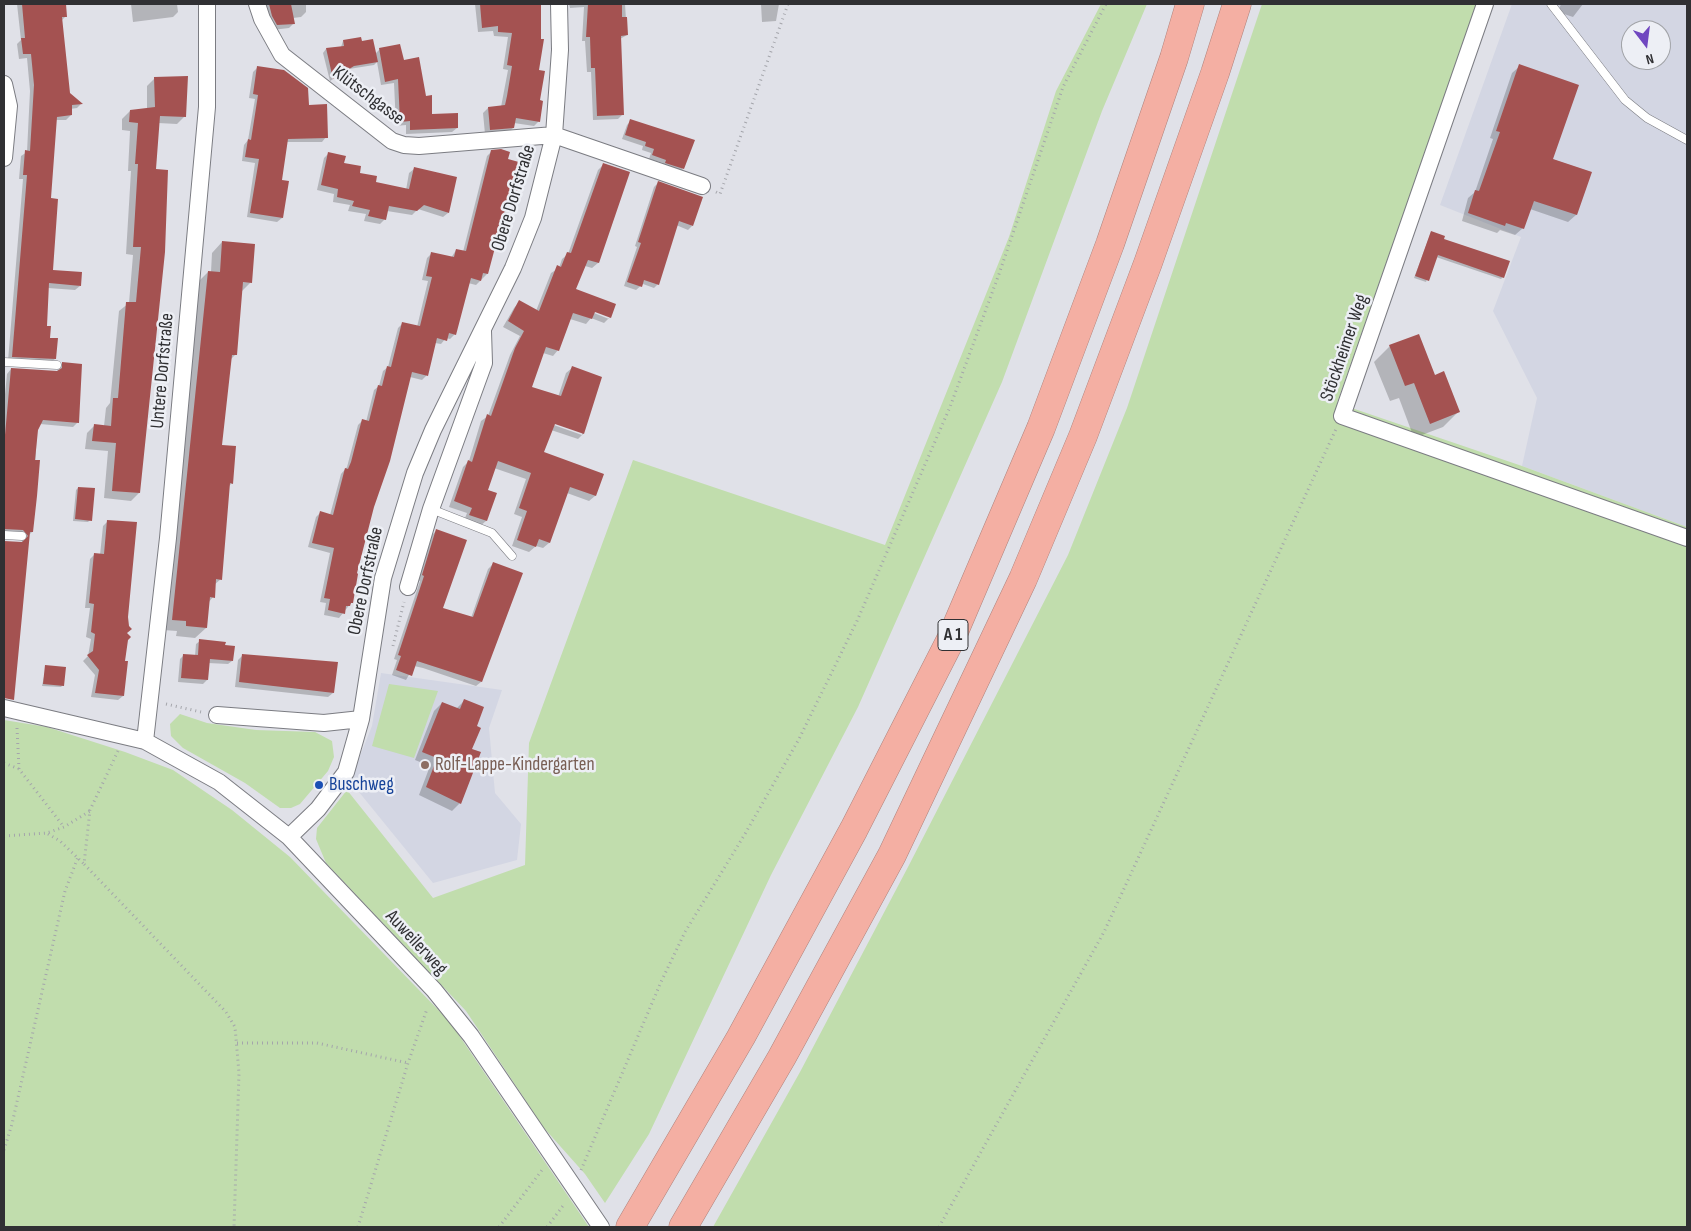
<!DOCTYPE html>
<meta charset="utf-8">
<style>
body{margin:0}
#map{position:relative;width:1691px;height:1231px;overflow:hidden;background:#e0e1e8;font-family:"Sofia Sans Condensed",sans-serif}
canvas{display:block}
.frame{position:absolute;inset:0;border:5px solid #303033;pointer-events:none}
.north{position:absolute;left:1621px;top:20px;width:50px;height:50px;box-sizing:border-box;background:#edeff5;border:1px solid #a1a3a7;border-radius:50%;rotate:165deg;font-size:14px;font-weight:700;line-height:20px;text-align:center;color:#303033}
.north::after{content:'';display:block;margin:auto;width:18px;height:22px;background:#7047c0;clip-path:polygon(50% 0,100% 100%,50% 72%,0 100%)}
</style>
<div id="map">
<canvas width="1691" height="1231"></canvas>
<div class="frame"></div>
<div class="north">N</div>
</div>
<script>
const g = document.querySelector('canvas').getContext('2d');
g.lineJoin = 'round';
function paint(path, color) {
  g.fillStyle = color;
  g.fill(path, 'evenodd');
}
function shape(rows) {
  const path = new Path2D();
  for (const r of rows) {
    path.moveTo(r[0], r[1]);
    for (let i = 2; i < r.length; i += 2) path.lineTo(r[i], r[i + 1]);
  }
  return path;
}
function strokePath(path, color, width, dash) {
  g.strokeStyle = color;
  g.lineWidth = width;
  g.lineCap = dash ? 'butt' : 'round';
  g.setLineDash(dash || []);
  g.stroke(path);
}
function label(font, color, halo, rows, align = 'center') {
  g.font = font + ' "Sofia Sans Condensed",sans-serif';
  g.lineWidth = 5;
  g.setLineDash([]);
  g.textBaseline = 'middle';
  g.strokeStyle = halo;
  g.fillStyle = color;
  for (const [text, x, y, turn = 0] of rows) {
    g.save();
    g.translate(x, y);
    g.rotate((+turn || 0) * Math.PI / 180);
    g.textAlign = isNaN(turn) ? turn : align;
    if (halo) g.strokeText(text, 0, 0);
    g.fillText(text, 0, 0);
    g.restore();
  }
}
paint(shape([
 [1512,4,1687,4,1687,527,1522,466,1537,398,1493,311,1521,237,1440,205],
 [1631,30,1661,30,1661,60,1631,60],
 [381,673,502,690,489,728,495,793,521,824,517,860,433,883,350,781,372,726]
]), '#d3d6e3');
paint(shape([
 [1101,4,1147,4,1102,111,1002,382,858,707,771,875,649,1134,605,1203,585,1174,544,1128,466,1011,326,863,316,839,317,828,347,790,433,898,525,865,529,743,633,460,885,545,1009,237,1056,91],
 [1262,4,1477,4,1337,403,1522,466,1687,527,1687,1227,713,1227,800,1072,908,867,1068,555,1127,408],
 [389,684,438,691,414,758,372,746],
 [180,714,207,723,256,730,315,732,332,741,334,757,328,771,300,804,291,808,280,808,245,783,183,748,171,736,170,724],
 [4,720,47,727,125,752,173,770,232,810,290,857,450,1022,589,1227,4,1227]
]), '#c1ddad');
paint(shape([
 [17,4,64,4,66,16,61,21,68,94,81,104,77,108,70,109,71,115,66,120,56,120,50,199,52,271,80,286,75,290,48,288,46,327,55,359,50,363,8,361,23,179,19,179,21,156,27,152,30,91,27,58,19,59,17,44,21,40],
 [131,4,177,4,178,12,173,17,133,22],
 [264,4,306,4,306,12,301,17,293,18,294,23,289,28,272,30],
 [475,4,539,4,539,121,534,126,514,123,513,128,508,133,485,134,483,113,488,108,501,107,508,70,503,69,508,37,494,36,493,31,478,32],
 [569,4,625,4,627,35,620,39,622,115,618,119,593,120,591,72,587,72,585,41,582,41,584,7,570,8],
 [761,4,779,4,776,21,762,22],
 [1561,4,1583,4,1573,17,1558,12],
 [343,41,361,42,375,54,380,49,403,61,425,97,431,115,457,128,452,132,406,134,406,125,396,126,394,83,381,85,377,62,374,65,349,69,330,81,323,53,326,49,341,47],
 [1520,66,1552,159,1590,173,1576,215,1568,222,1530,209,1523,228,1515,235,1500,230,1497,233,1462,221,1468,198,1475,192,1493,139,1490,138,1512,73],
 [258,67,307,106,326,137,322,142,287,142,281,181,282,218,277,222,247,217,255,163,242,161,244,145,248,140,255,99,249,98,253,72],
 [155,78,185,116,177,124,158,123,139,493,131,501,104,498,108,451,85,449,87,433,95,425,104,426,106,408,110,403,119,311,129,303,133,255,126,254,131,171,128,171,130,131,122,130,122,119,130,111,147,109,147,86],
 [631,121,683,169,679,173,662,166,663,163,649,159,651,153,642,150,643,146,622,139,627,125],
 [492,151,507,160,524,165,512,212,508,216,502,215,487,274,476,285,468,283,455,334,450,339,446,338,441,344,435,343,426,376,422,380,410,377,372,507,355,574,351,603,339,618,324,615,326,603,320,602,330,553,308,547,316,517,320,513,330,515,341,474,347,467,358,425,362,421,366,422,374,390,379,386,383,371,388,367,398,328,403,323,417,327,428,281,422,280,427,258,432,253,451,258,456,250,463,252,487,156],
 [329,153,374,183,406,190,409,173,414,169,448,213,443,217,418,209,412,215,387,211,385,219,380,224,364,221,366,214,348,211,350,205,333,202,334,194,317,190,324,158],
 [604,164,628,173,627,178,598,263,592,268,585,266,574,290,614,305,610,317,604,323,591,318,586,324,570,319,558,350,553,356,543,353,530,388,558,397,566,373,572,368,601,377,583,434,578,439,551,430,543,453,602,474,595,496,589,501,567,493,549,543,543,548,536,546,529,552,512,546,522,517,514,514,526,479,494,468,486,491,495,494,486,521,480,526,464,521,467,513,449,507,463,467,469,461,481,421,488,416,510,355,520,336,503,327,514,308,519,302,536,311,551,273,559,268,562,259,568,254,598,170],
 [590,309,609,316,609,319,589,311],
 [549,421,582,432,582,435,548,423],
 [658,183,692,226,688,230,676,225,658,284,654,288,643,284,636,290,624,286,637,247,635,246,654,187],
 [1431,232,1442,240,1503,277,1501,279,1436,257,1426,282,1414,278],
 [222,242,251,282,241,292,236,354,230,360,221,446,232,483,229,486,221,579,214,585,213,597,208,603,206,628,195,638,176,636,177,631,163,630,198,282,208,272,211,272,212,253],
 [1390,346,1434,376,1458,412,1443,427,1414,438,1399,398,1390,401,1374,362],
 [62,363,78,422,73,427,40,424,37,430,32,532,28,536,22,612,17,617,4,616,4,542,22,543,21,536,4,534,4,404,7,374,11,369,58,372,57,368],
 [78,488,90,520,88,522,73,521,76,490],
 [108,521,126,640,123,696,118,700,91,697,95,675,83,661,88,656,91,639,86,637,90,608,85,608,90,559,94,555,100,555,103,526],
 [437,530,441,609,471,618,488,569,493,564,481,682,476,686,423,668,414,666,406,680,392,675,397,660,394,659,420,581,418,580,432,535],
 [4,632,20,632,9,688,4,687],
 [200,641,224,647,232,661,228,664,208,663,207,680,203,684,178,682,180,659,184,655,195,656,196,644],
 [243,655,336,663,333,693,328,697,235,687,238,660],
 [46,667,63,685,61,687,42,686],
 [464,701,475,727,460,803,452,811,419,795,430,766,415,760,434,711,442,703,456,709]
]), '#0003');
paint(shape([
 [22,4,66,4,67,17,62,17,70,93,83,104,72,105,72,115,57,117,51,198,58,199,53,270,82,272,81,286,49,283,47,326,51,326,50,338,58,338,56,359,12,357,27,175,23,175,25,150,30,151,34,85,31,54,23,54,21,38,25,38],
 [269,4,291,4,295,24,277,25,272,16],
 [480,4,541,4,541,39,544,39,539,70,545,71,540,100,543,101,540,122,516,118,514,128,490,130,488,107,505,105,507,96,512,66,507,65,512,33,498,32,498,26,482,28],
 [588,4,622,4,622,17,627,17,628,35,621,36,624,115,597,116,595,68,591,68,590,37,586,37],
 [361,37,362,41,373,39,378,62,354,66,333,79,326,48,344,46,343,40],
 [400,44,404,60,419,57,426,96,432,95,432,114,458,113,458,128,410,130,410,121,400,122,398,79,385,82,379,48],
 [1519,64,1579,85,1553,159,1592,172,1577,215,1534,201,1524,229,1506,223,1505,226,1468,213,1475,190,1479,191,1500,132,1496,131],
 [257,66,284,70,308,88,309,105,327,104,328,138,288,139,282,180,289,181,283,218,250,213,259,159,245,157,248,139,251,140,258,95,253,94],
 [188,76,186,117,160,116,156,169,168,170,165,252,140,493,112,491,116,443,92,441,94,424,111,426,113,398,118,398,126,302,136,302,141,247,133,247,138,164,135,164,138,123,129,122,130,110,155,107,154,77],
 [630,119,695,140,684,169,665,163,666,160,652,155,654,149,645,146,646,142,625,135],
 [501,149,510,152,508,159,526,164,514,212,505,210,488,274,483,273,481,281,471,278,456,335,449,333,447,341,437,338,428,376,412,372,390,461,374,507,357,573,358,574,353,603,351,603,350,606,346,606,345,614,328,610,330,599,324,598,334,548,312,543,320,511,333,515,345,468,348,469,351,462,362,419,369,421,378,385,382,386,387,366,391,367,402,322,420,326,432,277,426,276,431,252,454,257,456,249,466,251,491,150],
 [328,152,346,156,344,163,361,166,360,173,377,176,376,182,409,189,414,167,457,177,449,213,424,205,417,211,389,206,386,220,368,216,370,210,352,206,354,201,337,197,338,189,321,185],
 [603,163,630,172,628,178,599,263,588,260,576,289,616,304,611,318,595,312,592,319,573,313,559,351,546,347,532,387,561,396,572,366,602,377,584,434,555,424,544,452,604,474,596,496,570,487,550,543,539,539,536,547,517,540,527,511,519,508,531,473,498,461,488,490,497,493,487,521,469,515,472,508,454,501,468,460,472,462,487,414,491,416,515,348,524,331,508,321,519,300,539,311,557,265,561,267,567,252,571,253],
 [658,181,703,197,693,226,679,221,659,285,644,280,642,287,627,282,641,243,638,242],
 [1431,231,1445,236,1444,239,1510,261,1504,278,1438,255,1429,281,1415,276],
 [222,241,255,244,252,283,243,282,237,355,232,355,222,445,236,446,233,484,230,483,222,580,216,579,215,598,210,597,207,628,186,626,186,621,172,620,208,271,220,272],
 [1419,334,1435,375,1444,371,1460,412,1430,424,1414,383,1405,386,1389,345],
 [62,362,82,364,79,423,43,420,38,430,35,460,40,460,37,496,33,532,30,532,14,700,4,698,4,541,22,542,28,536,23,530,4,529,4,446,11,368,57,371,62,368],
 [78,487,95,488,92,521,75,519],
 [107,520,137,522,128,617,129,626,132,629,127,633,131,637,128,640,125,661,128,661,124,696,95,693,99,670,87,655,93,651,95,634,91,632,94,604,89,603,94,553,104,554],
 [436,529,467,540,443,608,473,617,493,562,523,573,482,682,417,661,412,676,396,670,401,656,398,655,424,576,422,575],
 [199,639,226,642,225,645,235,646,233,661,210,659,208,680,181,678,183,654,198,655],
 [242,654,338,662,334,693,239,682],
 [45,665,66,667,64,686,43,684],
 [464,699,484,707,477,726,481,728,472,749,481,752,461,804,426,787,437,758,422,752,442,702,460,709]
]), '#a45251');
const lane = shape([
 [1551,4,1625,100,1647,118,1687,140],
 [4,362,57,365],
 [431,509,492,533,512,556],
 [4,535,22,536]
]);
const street = shape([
 [257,4,262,19,282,55,392,141,404,145,419,146,554,135,702,186],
 [1485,4,1342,416,1687,538],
 [4,84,9,106,4,158],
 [408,587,431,509,484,363,483,331],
 [4,708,145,741,219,782,289,837,434,990,471,1036,601,1227],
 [217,715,324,723,361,719],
 [145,741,168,538,207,107,207,4],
 [289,837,318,809,346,772,361,719,383,578,415,473,433,430,513,268,533,218,554,135,560,50,559,4]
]);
const highway = shape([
 [630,1227,741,1037,854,829,951,639,1041,428,1110,244,1174,58,1190,4],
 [683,1227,782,1057,892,855,1023,579,1083,436,1148,263,1215,73,1237,4]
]);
strokePath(lane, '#7b7c82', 9);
strokePath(street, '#7b7c82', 18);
strokePath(highway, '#af837c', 29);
strokePath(shape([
 [716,192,720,194,788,4],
 [393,646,404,602],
 [166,704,201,712],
 [17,728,19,769],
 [118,751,90,810,84,864,226,1012,235,1027,239,1073,234,1227],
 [4,763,19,769,64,827],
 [48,834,60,841,84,864],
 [4,836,47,833,64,827,90,811],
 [237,1043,317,1043,408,1063],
 [4,1150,12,1124,65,891,78,857],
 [581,1170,661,982,685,932,745,834,799,739,857,621,950,407,999,274,1063,87,1106,4],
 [358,1227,408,1063,427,1009],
 [499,1227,542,1170],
 [547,1227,565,1203],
 [939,1227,1104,932,1336,429]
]), '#a4a5ab', 3, [1, 4]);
strokePath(lane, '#fff', 8);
strokePath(street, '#fff', 16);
strokePath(highway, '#f4afa3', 28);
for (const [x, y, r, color] of [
 [425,765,5,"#8d6e63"],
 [319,785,5,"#1a4fb4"]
]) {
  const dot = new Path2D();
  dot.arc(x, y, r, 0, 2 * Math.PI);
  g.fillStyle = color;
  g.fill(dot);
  strokePath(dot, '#edeff5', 2);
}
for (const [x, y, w] of [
 [953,635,30]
]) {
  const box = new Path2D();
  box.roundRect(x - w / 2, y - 15.5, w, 31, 4);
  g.fillStyle = '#edeff5';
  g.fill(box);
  strokePath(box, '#303033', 1);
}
label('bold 18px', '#303033', null, [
 ["A 1",953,635]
]);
label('19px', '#303033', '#edeff5', [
 ["Klütschgasse",368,96,37],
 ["Obere Dorfstraße",514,198,-73],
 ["Stöckheimer Weg",1345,348,-71],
 ["Untere Dorfstraße",163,371,-85],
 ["Obere Dorfstraße",366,581,-78],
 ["Auweilerweg",416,943,47]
]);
label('19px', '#785e54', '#edeff5', [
 ["Rolf-Lappe-Kindergarten",435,765]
], 'left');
label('19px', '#164399', '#edeff5', [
 ["Buschweg",329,785]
], 'left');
</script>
